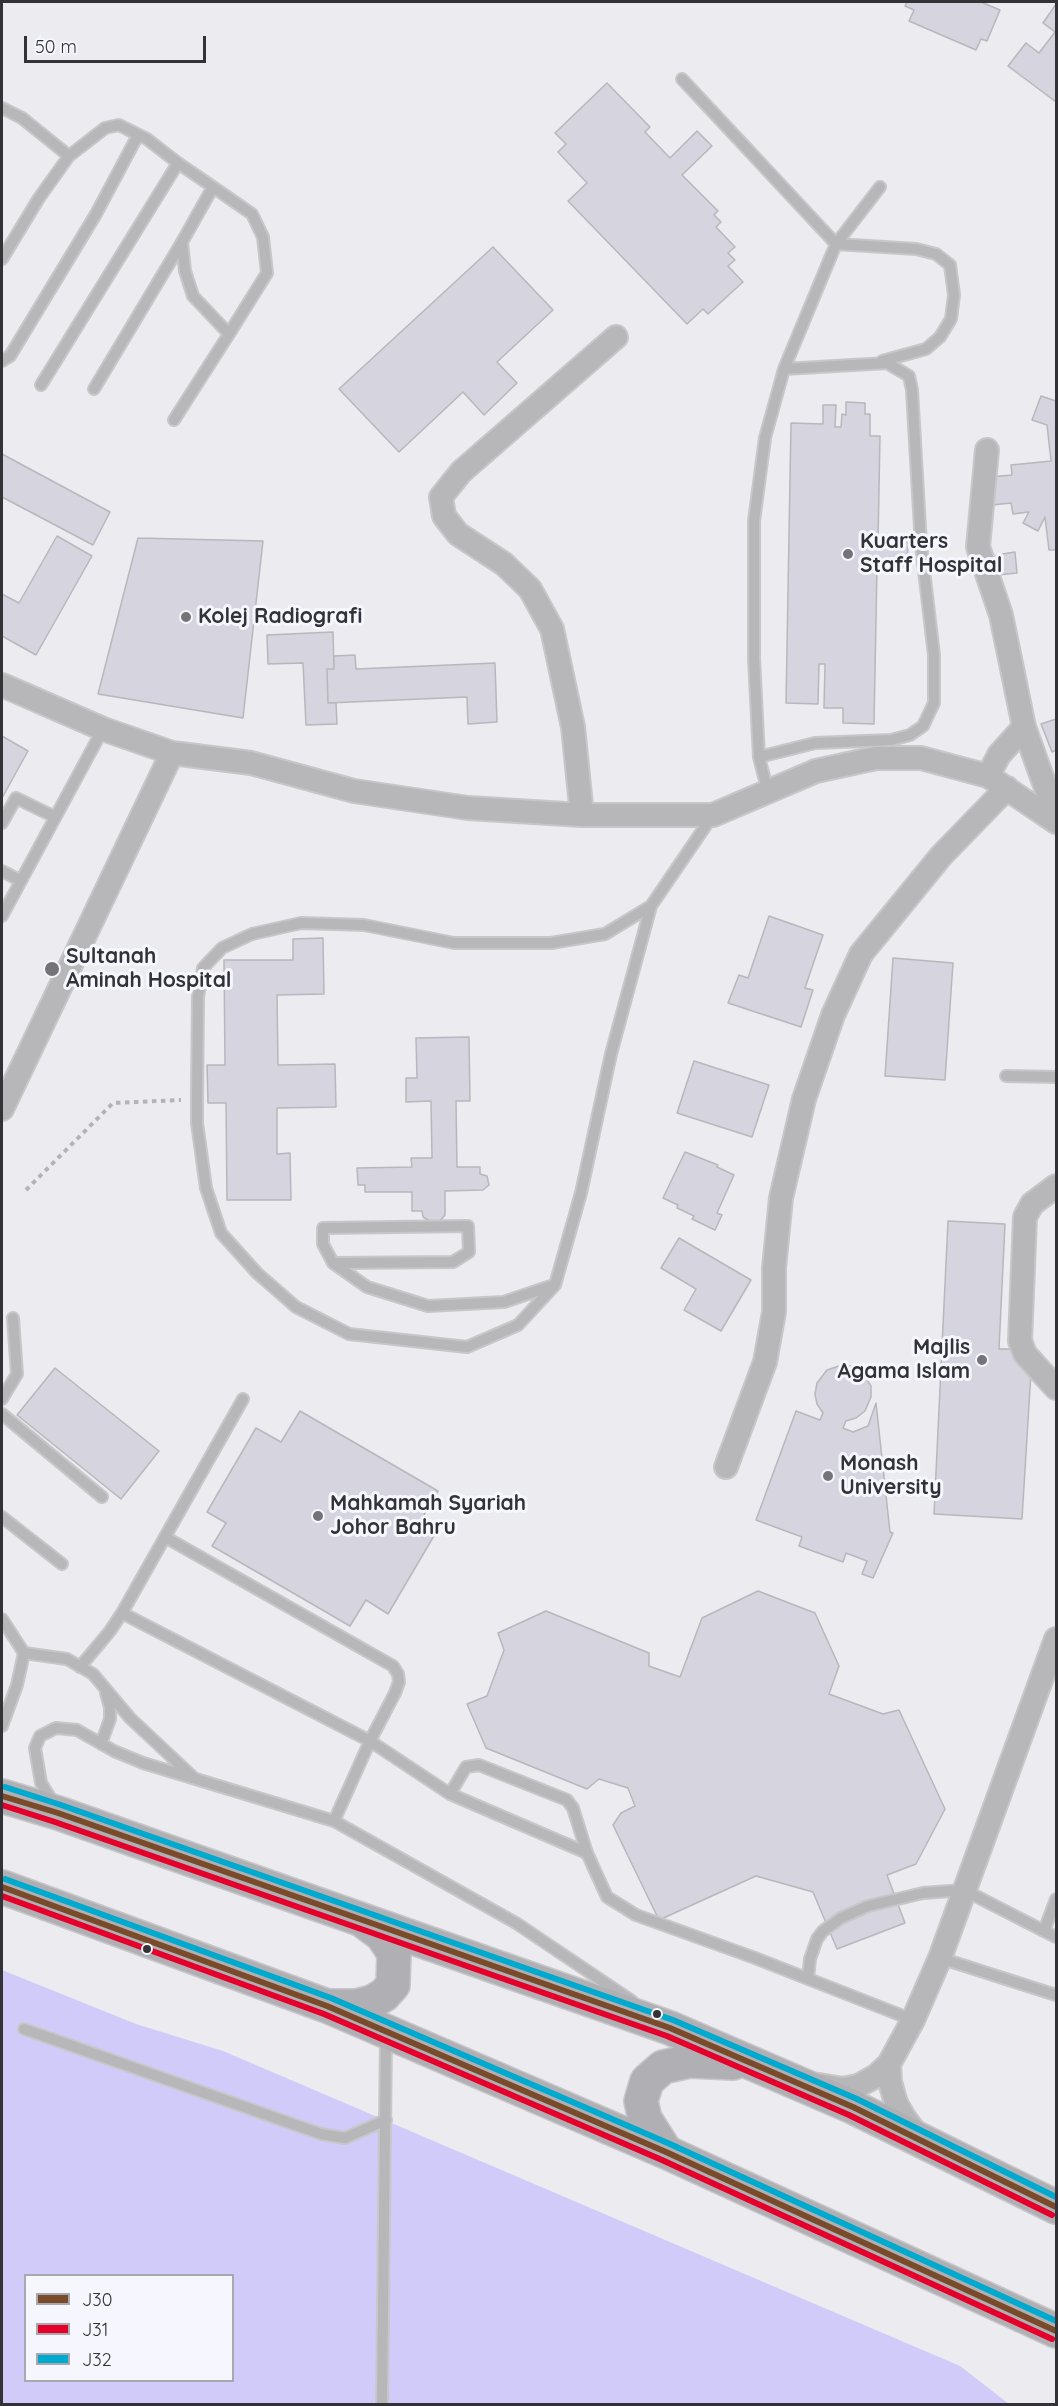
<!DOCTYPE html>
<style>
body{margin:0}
#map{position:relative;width:1058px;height:2406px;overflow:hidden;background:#ebebf0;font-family:Quicksand,sans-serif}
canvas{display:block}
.frame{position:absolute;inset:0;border:3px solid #333337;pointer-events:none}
.legend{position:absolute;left:24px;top:2274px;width:210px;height:108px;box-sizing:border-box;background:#f6f6ff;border:2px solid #a8a8af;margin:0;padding:8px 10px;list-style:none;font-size:18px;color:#333337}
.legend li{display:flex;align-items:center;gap:12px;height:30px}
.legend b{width:30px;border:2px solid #a8a8af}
.scale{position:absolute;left:24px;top:36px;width:182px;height:27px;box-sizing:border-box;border:3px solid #333337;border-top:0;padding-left:8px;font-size:18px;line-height:21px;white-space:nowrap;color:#333337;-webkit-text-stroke:4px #f6f6ff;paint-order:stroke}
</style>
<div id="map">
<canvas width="1058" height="2406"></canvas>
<div class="frame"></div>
<ul class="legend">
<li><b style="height:8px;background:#7a4b2a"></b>J30</li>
<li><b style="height:8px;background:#e4002b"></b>J31</li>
<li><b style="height:8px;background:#00a9ce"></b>J32</li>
</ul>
<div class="scale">50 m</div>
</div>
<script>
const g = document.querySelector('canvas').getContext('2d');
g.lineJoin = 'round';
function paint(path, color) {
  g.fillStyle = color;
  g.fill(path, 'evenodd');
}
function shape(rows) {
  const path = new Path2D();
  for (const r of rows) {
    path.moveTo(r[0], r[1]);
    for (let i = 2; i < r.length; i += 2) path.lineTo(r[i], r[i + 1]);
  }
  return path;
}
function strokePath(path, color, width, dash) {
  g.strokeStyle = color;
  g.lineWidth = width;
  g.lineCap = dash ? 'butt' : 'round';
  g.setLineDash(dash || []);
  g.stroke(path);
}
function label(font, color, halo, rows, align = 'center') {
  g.font = font + ' Quicksand,sans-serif';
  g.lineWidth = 6;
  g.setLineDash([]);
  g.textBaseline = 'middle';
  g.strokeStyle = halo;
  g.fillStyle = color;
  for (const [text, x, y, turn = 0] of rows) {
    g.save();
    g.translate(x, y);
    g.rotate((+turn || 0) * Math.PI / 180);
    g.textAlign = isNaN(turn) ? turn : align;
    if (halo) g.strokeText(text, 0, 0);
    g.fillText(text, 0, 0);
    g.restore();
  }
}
paint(shape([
 [2,1970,136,2024,223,2051,960,2366,1009,2404,2,2404],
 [26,2276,232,2276,232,2380,26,2380]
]), '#d0cbf8');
const building = shape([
 [907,2,981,2,1000,10,987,41,981,39,976,50,909,21,914,10,905,6,907,2],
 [1056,4,1056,102,1008,66,1026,43,1039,53,1055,32,1043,23,1056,4],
 [607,83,650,127,645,132,670,158,697,131,712,146,682,175,718,211,714,215,721,222,716,227,735,247,728,253,735,260,728,266,743,282,708,314,703,309,687,324,568,201,587,183,558,152,566,144,555,133,607,83],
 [493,247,553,310,497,362,517,383,484,415,463,392,399,452,339,389,493,247],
 [1041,396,1056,401,1056,550,1049,550,1045,517,1038,531,1023,523,1029,512,1013,514,1011,503,992,505,990,477,1012,475,1011,465,1051,461,1047,425,1032,420,1041,396],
 [846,402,865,403,865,414,870,414,870,436,880,436,878,542,908,542,907,567,877,566,874,724,843,723,843,708,824,708,825,664,819,664,818,704,786,703,791,423,823,424,823,405,836,405,835,427,841,427,842,414,846,415,846,402],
 [2,454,110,512,93,545,2,497,2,454],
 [57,536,92,556,36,655,2,636,2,594,19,603,57,536],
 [138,538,263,541,243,718,98,694,138,538],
 [1015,552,1017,573,998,575,996,555,1015,552],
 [333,632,334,669,327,669,328,703,336,703,337,724,306,725,303,663,268,664,267,635,333,632],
 [355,655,356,669,495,663,497,722,468,724,467,697,328,703,327,669,334,669,334,656,355,655],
 [1056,719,1056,750,1052,752,1041,724,1056,719],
 [2,736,28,751,2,798,2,736],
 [769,916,823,935,805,988,813,990,801,1027,728,1003,739,975,748,978,769,916],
 [323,938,324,994,277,995,278,1065,335,1064,336,1107,277,1108,277,1154,290,1153,291,1200,227,1200,226,1103,208,1103,207,1065,225,1065,224,960,293,960,293,939,323,938],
 [893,958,953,963,945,1080,885,1076,893,958],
 [469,1037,470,1101,456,1101,457,1167,480,1167,480,1174,487,1176,489,1185,483,1190,445,1191,445,1215,440,1221,433,1223,423,1217,422,1211,412,1211,412,1192,365,1192,365,1185,358,1185,357,1168,412,1167,411,1158,432,1158,431,1101,406,1102,406,1078,417,1078,416,1038,469,1037],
 [694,1061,769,1085,752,1137,677,1113,694,1061],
 [685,1152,718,1165,717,1167,734,1175,717,1213,722,1215,715,1230,692,1219,694,1216,677,1208,678,1205,663,1198,685,1152],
 [948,1221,1005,1224,999,1349,1013,1349,1031,1372,1022,1519,934,1514,948,1221],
 [679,1238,751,1280,721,1331,684,1310,696,1289,661,1268,679,1238],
 [842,1365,853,1366,862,1372,871,1386,871,1397,865,1411,856,1418,846,1421,843,1428,853,1432,868,1426,876,1403,890,1532,893,1533,873,1578,862,1574,867,1561,846,1553,843,1562,799,1546,802,1537,756,1520,796,1411,820,1420,823,1413,817,1404,815,1394,817,1383,827,1370,842,1365],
 [55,1368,159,1451,121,1499,17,1415,55,1368],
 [300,1411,438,1491,421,1520,438,1529,388,1614,366,1600,350,1626,212,1546,226,1523,207,1512,256,1428,281,1442,300,1411],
 [758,1591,815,1613,839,1666,829,1694,883,1714,899,1710,945,1809,916,1864,887,1875,905,1923,837,1949,813,1892,756,1876,659,1920,613,1825,621,1813,635,1806,628,1788,599,1779,587,1789,486,1748,467,1704,487,1696,504,1650,498,1633,546,1611,649,1653,649,1666,680,1677,702,1618,758,1591]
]);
paint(building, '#d5d4df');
strokePath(building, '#b7b7bc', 1.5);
const service = shape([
 [682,79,836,244,784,369,765,438,754,521,754,658,759,757,768,792],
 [2,108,22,118,69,156,39,198,2,259],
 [213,187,252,214,263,237,267,273,229,334],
 [836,244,916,249,936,254,950,265,954,295,951,319,940,337,926,349,882,361],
 [836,244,880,187],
 [2,361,10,356,96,214,138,135],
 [41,385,178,163,147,139,119,125,105,128,69,156],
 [94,389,182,242],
 [174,420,229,334,193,296,185,271,182,242,213,187,178,163],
 [759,757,815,743,891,740,910,735,923,726,934,703,934,655,921,545,912,390,909,376,887,363,784,369],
 [2,823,16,798,55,817],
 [2,871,21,881],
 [651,906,605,934,551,943,454,943,364,925,301,923,252,934,222,948,203,968,198,997,197,1099,197,1123,206,1188,221,1233,257,1273,296,1307,349,1334,467,1347,518,1325,555,1285,581,1193,611,1054,651,906,713,815],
 [2,916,103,729],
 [1006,1076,1056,1077],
 [333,1263,453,1262,469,1252,468,1226,323,1228,323,1244,333,1263,367,1287,428,1306,504,1302,554,1285],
 [2,1399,17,1374,13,1318],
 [2,1414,102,1497],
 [2,1517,62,1564],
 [165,1537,393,1666,398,1674,399,1682,395,1693,370,1741,334,1821],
 [122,1613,370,1741,450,1794,587,1853],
 [2,1619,24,1653,17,1685,2,1726],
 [24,1653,67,1659,93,1674,130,1718,194,1778],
 [80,1667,110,1631,122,1613,243,1399],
 [101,1744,110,1719,110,1707,106,1693],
 [450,1794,466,1767,479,1765,567,1800,573,1808,587,1853,607,1897,636,1915,755,1958,913,2020],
 [54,1804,41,1783,35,1748,40,1736,56,1728,77,1730,114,1751,143,1763,334,1821,516,1923,632,2001],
 [1056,1899,1044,1931,1056,1937],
 [940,1958,1056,1995],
 [808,1979,810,1959,817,1939,823,1931,841,1918,868,1906,923,1893,964,1890,1044,1931],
 [24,2029,321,2134,345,2138,386,2120],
 [382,2404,386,2035]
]);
const minor = shape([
 [987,450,978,547,1001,615,1024,727,1056,816],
 [2,685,103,729,172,753,251,763,354,791,468,808,582,815,713,815,816,771,876,758,921,758,988,776,1056,822],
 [988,776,999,755,1024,727],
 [582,815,573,727,552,629,530,589,504,564,458,534,444,516,441,497,461,472,616,337],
 [2,1109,172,753],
 [1056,1186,1032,1204,1025,1217,1020,1341,1025,1354,1056,1388],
 [726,1467,765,1362,774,1312,774,1268,781,1198,804,1099,833,1015,861,954,941,856,1007,788],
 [889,2064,890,2082,896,2103,905,2119,918,2136],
 [819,2085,843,2089,858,2086,876,2076,889,2064,913,2020,940,1958,1056,1639]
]);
const primary = shape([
 [2,1796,58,1813,670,2028,853,2107,1056,2207],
 [2,1887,327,2006,666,2152,1056,2331],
 [331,2006,357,2006,372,2002,384,1995,393,1985,394,1953,382,1935,366,1923],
 [666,2152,645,2119,641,2101,647,2081,663,2067,690,2061,733,2063]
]);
strokePath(service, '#c7c7ca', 14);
strokePath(minor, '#c7c7ca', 26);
strokePath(primary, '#c7c7ca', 36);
strokePath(shape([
 [26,1190,113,1103,181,1100]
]), '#b4b4b6', 4, [4.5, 4.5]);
strokePath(service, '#b7b7b9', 10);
strokePath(minor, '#b7b7b9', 22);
strokePath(primary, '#b0b0b4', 33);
strokePath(shape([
 [2,1796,58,1813,670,2028,853,2107,1056,2207],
 [2,1887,327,2006,666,2152,1056,2331]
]), '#7a4b2a', 6);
strokePath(shape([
 [2,1805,55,1822,667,2036,849,2115,1052,2215],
 [2,1896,324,2014,662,2160,1052,2339]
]), '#e4002b', 6);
strokePath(shape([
 [5,1787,61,1805,673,2020,857,2099,1056,2197],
 [5,1879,331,1998,670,2144,1056,2321]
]), '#00a9ce', 6);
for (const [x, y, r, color] of [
 [848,554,6,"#737378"],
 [186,617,6,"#737378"],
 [52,969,8,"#737378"],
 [982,1360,6,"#737378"],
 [828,1476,6,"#737378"],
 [318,1516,6,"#737378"],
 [147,1949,5,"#333337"],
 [657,2014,5,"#333337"]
]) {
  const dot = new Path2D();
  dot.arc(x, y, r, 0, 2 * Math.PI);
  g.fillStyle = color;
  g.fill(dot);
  strokePath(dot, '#f6f6ff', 2);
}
label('bold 21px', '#333337', '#f6f6ff', [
 ["Kuarters",860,542],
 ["Staff Hospital",860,566],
 ["Kolej Radiografi",198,617],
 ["Sultanah",66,957],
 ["Aminah Hospital",66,981],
 ["Majlis",970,1348,"right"],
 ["Agama Islam",970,1372,"right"],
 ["Monash",840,1464],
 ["University",840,1488],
 ["Mahkamah Syariah",330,1504],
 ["Johor Bahru",330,1528]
], 'left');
</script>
